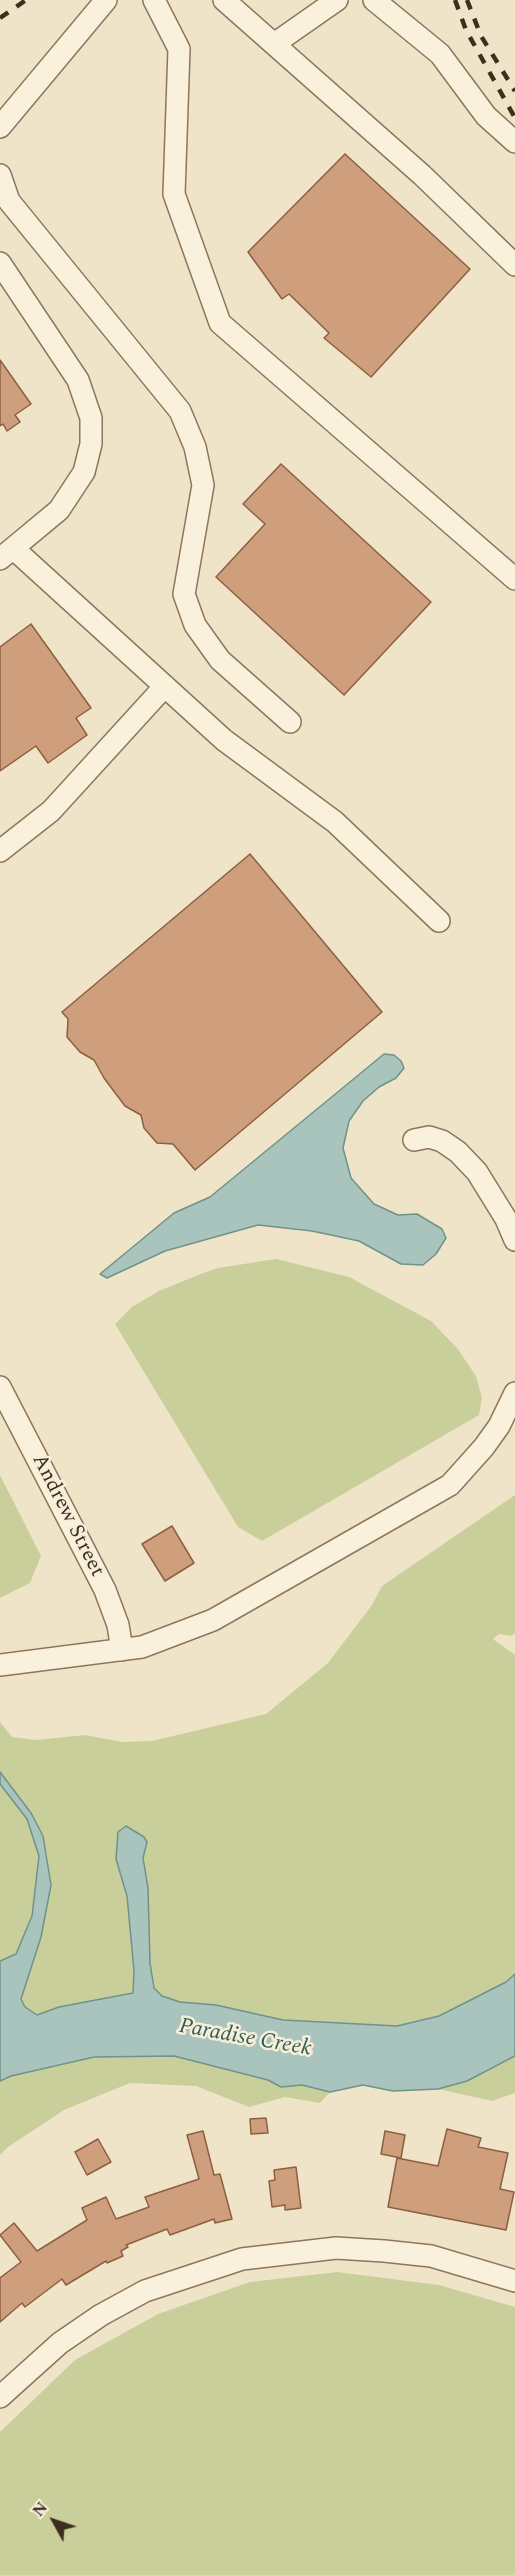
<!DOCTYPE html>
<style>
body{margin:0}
#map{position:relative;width:515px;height:2575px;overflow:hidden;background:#f0e4c8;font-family:Spectral,serif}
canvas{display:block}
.north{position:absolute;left:24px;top:2491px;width:60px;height:60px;-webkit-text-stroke:4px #f7eed8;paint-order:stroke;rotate:310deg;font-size:16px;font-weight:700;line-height:24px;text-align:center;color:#3d2e20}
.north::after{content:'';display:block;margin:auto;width:21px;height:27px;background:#3d2e20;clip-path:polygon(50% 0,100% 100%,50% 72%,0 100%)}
</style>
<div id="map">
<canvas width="515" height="2575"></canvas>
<div class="north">N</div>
</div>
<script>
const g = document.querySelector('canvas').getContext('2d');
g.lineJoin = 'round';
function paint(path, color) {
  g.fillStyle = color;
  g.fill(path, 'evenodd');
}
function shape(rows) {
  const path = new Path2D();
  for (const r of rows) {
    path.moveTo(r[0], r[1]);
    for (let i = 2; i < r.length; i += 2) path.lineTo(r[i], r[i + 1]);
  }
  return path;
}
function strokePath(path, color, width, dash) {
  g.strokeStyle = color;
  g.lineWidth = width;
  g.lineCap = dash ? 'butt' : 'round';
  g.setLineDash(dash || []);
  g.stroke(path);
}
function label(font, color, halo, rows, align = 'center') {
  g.font = font + ' Spectral,serif';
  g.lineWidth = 5;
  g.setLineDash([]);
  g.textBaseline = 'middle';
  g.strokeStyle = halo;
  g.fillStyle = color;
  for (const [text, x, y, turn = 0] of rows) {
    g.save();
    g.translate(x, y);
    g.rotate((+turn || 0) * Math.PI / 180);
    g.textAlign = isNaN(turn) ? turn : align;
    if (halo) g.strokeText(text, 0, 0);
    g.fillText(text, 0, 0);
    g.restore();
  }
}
paint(shape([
 [276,1259,349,1277,431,1321,457,1348,476,1376,482,1398,479,1415,262,1541,238,1527,115,1324,132,1307,159,1291,198,1275,218,1268],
 [0,1475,41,1556,30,1583,0,1598],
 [515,1495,515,1633,511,1636,499,1634,493,1639,515,1655,515,1974,506,1982,439,2016,397,2026,283,2020,216,2005,180,2002,162,1996,154,1988,150,1963,148,1888,143,1858,147,1842,116,1859,127,1895,134,1971,133,1993,59,2007,37,2015,25,2007,21,1999,41,1937,51,1885,43,1836,31,1813,0,1772,0,1722,12,1737,36,1740,85,1735,122,1742,152,1741,266,1714,328,1663,372,1605,382,1586],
 [0,1784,27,1819,39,1856,32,1916,16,1954,0,1961],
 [174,2056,268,2080,281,2087,302,2085,330,2092,320,2103,285,2097,249,2107,196,2086,130,2083,64,2110,8,2147,0,2155,0,2081,11,2076,94,2057],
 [515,2056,515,2093,492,2101,438,2089,467,2081],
 [337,2272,439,2285,515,2307,515,2575,0,2575,0,2432,75,2360,158,2314,250,2282]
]), '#c9cf9b');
const water = shape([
 [384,1054,394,1055,401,1061,404,1068,396,1078,379,1087,363,1101,349,1121,343,1148,351,1178,374,1204,398,1215,417,1214,442,1229,446,1238,436,1254,423,1265,401,1264,359,1241,312,1231,258,1225,165,1251,107,1278,100,1274,174,1213,210,1197,384,1054],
 [0,1772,31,1813,43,1836,51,1885,41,1937,21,1999,25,2007,37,2015,59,2007,133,1993,134,1971,127,1896,116,1859,118,1832,126,1826,144,1837,147,1842,143,1858,148,1888,150,1963,154,1988,162,1996,180,2002,216,2005,283,2020,397,2026,439,2016,506,1982,515,1974,515,2056,467,2081,438,2089,393,2091,363,2085,330,2092,302,2085,281,2087,268,2080,174,2056,94,2057,11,2076,0,2081,0,1961,16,1954,32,1916,39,1856,27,1819,0,1784,0,1772]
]);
paint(water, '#a9c4bc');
strokePath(water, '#6f938a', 1.5);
const building = shape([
 [345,154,470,269,371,377,324,338,329,333,289,294,282,299,248,252,345,154],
 [0,360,31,404,15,415,20,422,7,431,3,424,0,426,0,360],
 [281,464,431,602,344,695,216,577,265,524,243,504,281,464],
 [31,624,91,708,76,718,87,735,48,763,36,746,0,771,0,647,31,624],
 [250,854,382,1012,195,1170,173,1144,157,1143,144,1128,141,1115,125,1106,104,1078,94,1060,80,1052,67,1037,68,1019,62,1012,250,854],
 [172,1526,194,1563,165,1581,142,1544,172,1526],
 [266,2118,268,2133,251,2134,250,2119,266,2118],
 [447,2129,481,2138,478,2147,508,2153,500,2189,514,2192,506,2230,388,2207,397,2158,438,2166,447,2129],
 [203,2131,214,2175,220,2174,232,2219,215,2223,214,2219,170,2235,167,2229,126,2245,128,2247,121,2251,123,2256,107,2263,106,2261,66,2285,62,2279,25,2307,22,2303,0,2322,0,2278,21,2262,0,2235,14,2223,37,2251,87,2220,82,2208,106,2197,116,2219,149,2207,145,2197,199,2179,187,2135,203,2131],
 [385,2131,405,2135,401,2158,381,2154,385,2131],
 [98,2139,111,2162,87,2175,75,2152,98,2139],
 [296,2167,301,2208,285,2210,285,2205,272,2207,269,2181,275,2180,274,2170,296,2167]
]);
paint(building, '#cf9f7d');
strokePath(building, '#8d5f41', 1.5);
const minor = shape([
 [154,0,179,49,174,194,220,323,515,579],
 [224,0,422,175,515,265],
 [374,0,440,54,486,116,515,142],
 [274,44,337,0],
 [0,127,106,0],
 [0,175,9,201,180,411,195,447,203,485,184,594,195,625,220,660,290,722],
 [0,263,78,380,91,418,91,444,84,472,59,510,0,559],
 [14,549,224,740,335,822,439,921],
 [0,851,51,811,165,686],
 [414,1140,429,1137,442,1141,458,1152,477,1172,506,1219,515,1240],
 [0,1387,105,1590,118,1625,122,1650],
 [0,1665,142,1647,213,1620,450,1485,484,1447,499,1426,515,1393],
 [0,2397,60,2343,101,2315,145,2291,242,2259,336,2248,384,2251,431,2256,515,2281]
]);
strokePath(minor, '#8d765c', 24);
strokePath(minor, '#faf1dc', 21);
strokePath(shape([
 [455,0,466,30,515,118],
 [467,0,481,36,515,91],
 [0,18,26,0]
]), '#3d2e20', 4.5, [10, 10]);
label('21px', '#3d2e20', '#f7eed8', [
 ["Andrew Street",67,1516,63]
]);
label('italic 22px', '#2f5d5a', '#f7eed8', [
 ["Paradise Creek",245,2039,10]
]);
</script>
